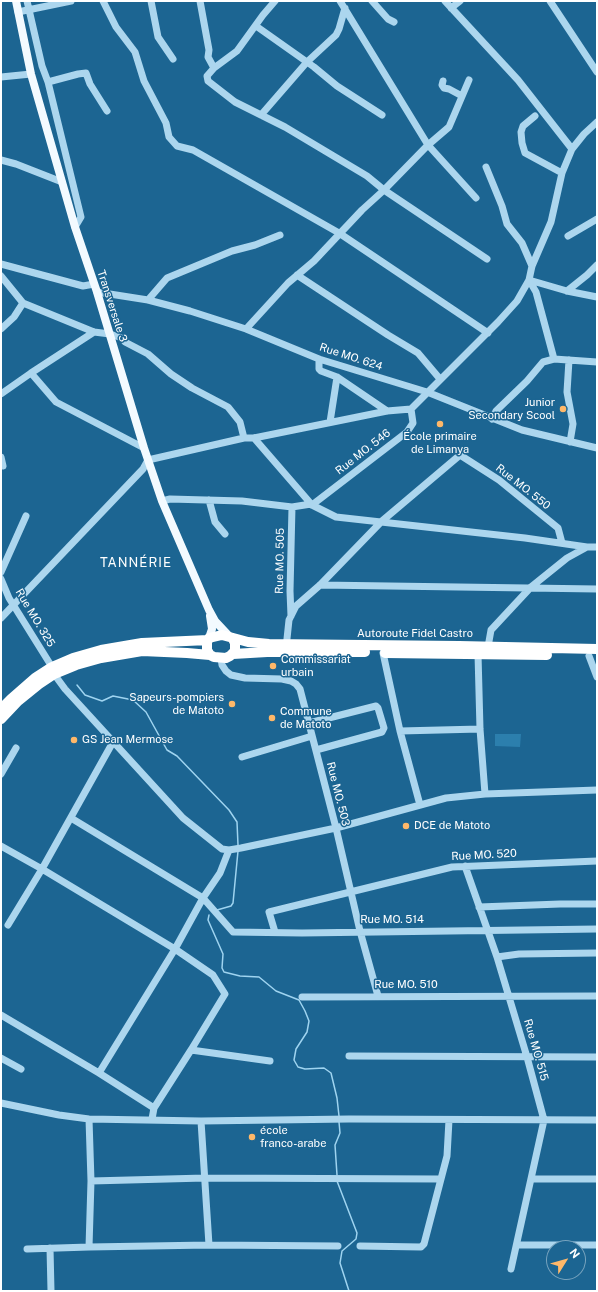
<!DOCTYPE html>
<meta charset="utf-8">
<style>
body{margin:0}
#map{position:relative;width:598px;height:1292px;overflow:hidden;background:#1c6592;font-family:"Public Sans",sans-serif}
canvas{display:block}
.frame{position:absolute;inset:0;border:2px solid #fff;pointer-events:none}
.north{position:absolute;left:546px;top:1240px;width:40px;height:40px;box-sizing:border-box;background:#1c6592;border:1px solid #77a3be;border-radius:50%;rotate:53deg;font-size:11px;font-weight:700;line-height:16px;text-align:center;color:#fff}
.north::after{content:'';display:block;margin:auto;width:14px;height:18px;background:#ffb869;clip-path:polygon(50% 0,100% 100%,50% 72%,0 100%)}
</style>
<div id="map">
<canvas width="598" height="1292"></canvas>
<div class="frame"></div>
<div class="north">N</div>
</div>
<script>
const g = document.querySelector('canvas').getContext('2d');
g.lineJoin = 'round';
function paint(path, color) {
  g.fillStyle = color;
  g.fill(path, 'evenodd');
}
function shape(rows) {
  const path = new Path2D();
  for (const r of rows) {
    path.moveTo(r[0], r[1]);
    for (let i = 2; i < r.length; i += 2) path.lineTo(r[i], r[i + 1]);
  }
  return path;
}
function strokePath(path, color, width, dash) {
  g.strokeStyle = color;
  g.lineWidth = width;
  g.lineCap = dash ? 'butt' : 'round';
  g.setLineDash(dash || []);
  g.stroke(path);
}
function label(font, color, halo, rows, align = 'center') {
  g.font = font + ' "Public Sans",sans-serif';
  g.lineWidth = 3;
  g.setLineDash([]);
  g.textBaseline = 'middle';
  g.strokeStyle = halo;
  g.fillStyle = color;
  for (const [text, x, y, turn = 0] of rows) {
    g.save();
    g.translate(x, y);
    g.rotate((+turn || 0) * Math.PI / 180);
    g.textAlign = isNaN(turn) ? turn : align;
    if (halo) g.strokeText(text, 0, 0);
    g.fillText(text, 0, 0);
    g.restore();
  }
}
paint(shape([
 [495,734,521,734,520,747,495,746]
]), '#2c7fad');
strokePath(shape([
 [77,685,85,695,102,701,113,696,133,700,146,712,167,750,177,756,229,810,237,822,238,845],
 [217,910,231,906,233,903,238,851],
 [209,915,208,920,223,954,222,968,224,972,240,976,259,977,276,991,299,1000,305,1011,309,1021,307,1032,296,1049,294,1060,298,1067,305,1069,324,1068,331,1073,337,1098,339,1116],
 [337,1175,335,1145,340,1133,339,1122],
 [337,1181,357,1233,356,1239,342,1251,340,1263,349,1291]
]), '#9fd4f0', 1.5);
strokePath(shape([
 [27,1,42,66,48,82,81,217,75,227],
 [103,1,116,27,135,52,144,81,166,123,169,137,177,146,193,150,339,233,488,333],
 [151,1,158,37,173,59],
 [200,1,209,50,208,57,214,68],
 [275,1,263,15,237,51,214,68,207,76,208,81,235,102,285,127,367,176,384,190,487,259],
 [340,1,428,145,476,198],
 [372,1,388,19,394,22],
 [445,1,518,80,572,149],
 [550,1,597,72],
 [451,8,460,1],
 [18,12,71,1],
 [256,26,314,67,337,86,382,115],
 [1,77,31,74],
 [443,81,442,85,444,88,449,89,462,96],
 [48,82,78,74,86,73,90,84,107,111],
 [261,115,307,62,336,35,339,29,345,8],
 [535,116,523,126,521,132,522,143,525,153,562,173],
 [1,160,16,164,62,182],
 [486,167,502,206,507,224,522,243,532,266],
 [568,236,597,219],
 [1,264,83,286,94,284],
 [297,275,388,335,418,353,440,379],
 [1,276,23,303,94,332,110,334,122,338,125,342,148,354,171,374,192,388,228,407,240,422,244,438],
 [529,280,536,292,554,359],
 [529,280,567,291,597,297],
 [567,291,587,275,597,265],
 [97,292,148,300,190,311,246,329,319,359,427,392,522,430,597,448],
 [148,300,167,278,232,251,255,245,280,235],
 [1,329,14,317,23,303],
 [246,329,288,283,314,261,362,210,384,190,428,145,449,127,469,80],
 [319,359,319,369,321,371,337,377,387,411],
 [569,360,567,392,573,424,570,442],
 [31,373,56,402,144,448],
 [1,394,31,373,94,332],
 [492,419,496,411,527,381,543,362,554,359,597,362],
 [330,422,337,377],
 [254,438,312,505,336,517,525,538,587,547],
 [1,457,3,466],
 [209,500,215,522,225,534],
 [162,501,170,499,242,501,292,507,311,504],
 [312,505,407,432,413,423,411,409],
 [1,572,26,516],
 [1,579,9,598,52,667],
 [320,585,597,589],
 [291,616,290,591,292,507],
 [1,618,143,469,148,460,244,438,254,438,387,411,411,409,498,322,517,301,529,280,532,266,551,222,562,173,572,149,584,134,597,122],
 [488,647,491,630,531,587,567,558,587,547,597,547],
 [286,648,289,620,296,606,320,585,382,521,460,455,499,480,558,528,562,543],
 [383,653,400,731,420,805],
 [478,654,480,729,485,794],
 [589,656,597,677],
 [221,658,222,665,226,671,231,675,245,678,282,679,291,681,296,684,300,689,336,828,360,931,378,996],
 [54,674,65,689,183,818,222,849,229,850,241,848,336,828,446,798,485,794,597,790],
 [309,723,376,706,378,708,384,728,382,732,316,750],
 [400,731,480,729],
 [242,757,312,736],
 [1,774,16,748],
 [71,818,203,898,233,932,302,933,597,929],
 [1,846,42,869,175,949,213,975,225,994,191,1050,154,1108],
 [465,866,497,957,527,1057,544,1120,511,1269],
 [479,907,560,904,597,904],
 [8,925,42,869,113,742],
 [275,932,269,912,452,867,597,861],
 [497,957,519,954,597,953],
 [302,997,597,996],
 [1,1015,99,1073,154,1108,152,1119],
 [191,1050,270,1061],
 [349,1056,597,1057],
 [1,1058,21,1069],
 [99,1073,175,949,203,898,220,873,229,850],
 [1,1103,59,1115,89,1119,201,1121,349,1119,597,1120],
 [89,1119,91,1181,89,1247],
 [201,1121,209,1245],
 [531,1179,597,1179],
 [91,1181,205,1178,440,1179],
 [517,1245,597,1245],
 [360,1246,421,1247,424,1244,447,1156,449,1120],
 [50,1248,51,1291],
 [27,1249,89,1247,209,1245,338,1246]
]), '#acd6ee', 7);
strokePath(shape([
 [16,1,31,74,75,227,97,292,144,448,162,501,209,610,215,621,229,636],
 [209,638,212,629,210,616]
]), '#f3faff', 8);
strokePath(shape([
 [233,639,235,643,235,651,230,656,226,658,214,657,210,655,207,650,207,642,209,638,222,635,248,642,269,644,459,646,597,649],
 [385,653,547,655],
 [233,654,267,652,365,652],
 [1,709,11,699,35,678,52,667,73,658,101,650,142,643,208,640],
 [1,719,18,701,39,684,54,674,76,665,101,658,142,651,187,653,210,655]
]), '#fff', 10);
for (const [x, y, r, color] of [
 [563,409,4,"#ffb869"],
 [440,424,4,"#ffb869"],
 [273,666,4,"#ffb869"],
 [232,704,4,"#ffb869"],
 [272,718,4,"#ffb869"],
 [74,740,4,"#ffb869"],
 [406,826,4,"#ffb869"],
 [252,1137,4,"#ffb869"]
]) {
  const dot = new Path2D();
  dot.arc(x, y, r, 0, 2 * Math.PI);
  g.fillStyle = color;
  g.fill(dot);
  strokePath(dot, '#1c6592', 1.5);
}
label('11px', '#fff', '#1c6592', [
 ["Transversale 3",112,306,72],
 ["Rue MO. 624",351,357,18],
 ["Rue MO. 546",363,452,-38],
 ["Rue MO. 550",523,487,38],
 ["Rue MO. 505",280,561,-89],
 ["Rue MO. 325",35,618,59],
 ["Autoroute Fidel Castro",415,634],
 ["Rue MO. 503",338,794,76],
 ["Rue MO. 520",484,855,-3],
 ["Rue MO. 514",392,920],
 ["Rue MO. 510",406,985],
 ["Rue MO. 515",536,1050,74]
]);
label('11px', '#fff', '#1c6592', [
 ["Junior",555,403,"right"],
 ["Secondary Scool",555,416,"right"],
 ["École primaire",440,437,"center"],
 ["de Limanya",440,450,"center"],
 ["Commissariat",281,660],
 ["urbain",281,673],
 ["Sapeurs-pompiers",224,698,"right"],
 ["de Matoto",224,711,"right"],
 ["Commune",280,712],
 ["de Matoto",280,725],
 ["GS Jean Mermose",82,740],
 ["DCE de Matoto",414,826],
 ["école",260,1131],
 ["franco-arabe",260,1144]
], 'left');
g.letterSpacing = '1px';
label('13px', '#fff', '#1c6592', [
 ["TANNÉRIE",136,563]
]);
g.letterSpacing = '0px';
</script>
